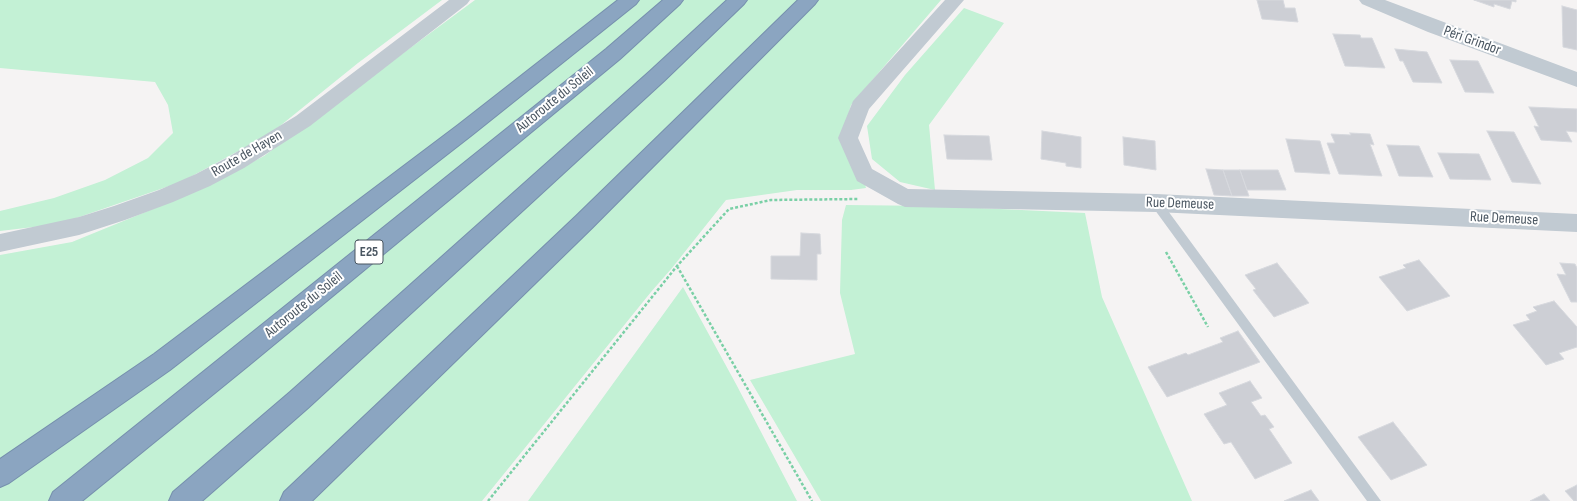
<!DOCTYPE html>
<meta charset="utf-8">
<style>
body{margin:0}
canvas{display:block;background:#f5f3f3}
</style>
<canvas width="1577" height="501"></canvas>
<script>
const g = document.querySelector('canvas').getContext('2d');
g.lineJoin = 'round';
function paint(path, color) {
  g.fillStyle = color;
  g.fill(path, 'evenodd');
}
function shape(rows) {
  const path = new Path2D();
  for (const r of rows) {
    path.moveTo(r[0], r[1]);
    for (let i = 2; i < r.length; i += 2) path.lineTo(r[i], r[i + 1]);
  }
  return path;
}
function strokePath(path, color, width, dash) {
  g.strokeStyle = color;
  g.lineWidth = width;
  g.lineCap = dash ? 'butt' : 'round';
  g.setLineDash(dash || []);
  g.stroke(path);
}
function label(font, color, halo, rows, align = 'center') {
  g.font = font + ' "Sofia Sans Condensed",sans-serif';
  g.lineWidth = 4;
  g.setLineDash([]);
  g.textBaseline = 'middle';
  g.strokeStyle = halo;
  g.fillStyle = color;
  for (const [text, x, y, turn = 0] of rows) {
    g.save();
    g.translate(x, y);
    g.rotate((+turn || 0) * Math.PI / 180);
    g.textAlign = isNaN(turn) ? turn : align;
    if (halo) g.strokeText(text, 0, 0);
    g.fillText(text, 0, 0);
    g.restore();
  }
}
paint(shape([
 [0,0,442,0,358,63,270,134,181,182,59,224,0,231,0,211,54,198,105,180,148,158,173,133,168,105,155,82,0,68],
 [475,0,941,0,851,105,842,136,864,181,866,188,851,190,797,190,726,200,672,268,651,292,482,501,0,501,0,255,72,242,197,191,264,156],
 [964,8,1004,23,929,125,935,190,900,182,872,159,867,126,905,75],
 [846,205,936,206,1085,213,1102,297,1192,501,821,501,750,380,855,354,840,293,842,220],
 [683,287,736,384,797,501,528,501]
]), '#c3f1d5');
const building = shape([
 [1257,0,1283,0,1285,8,1295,8,1298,22,1262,19,1257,0],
 [1474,0,1516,0,1516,2,1512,1,1510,9,1494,4,1494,7,1474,0],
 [1562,6,1577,10,1577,50,1563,47,1562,6],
 [1333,34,1360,35,1361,38,1372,38,1385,68,1345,66,1333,34],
 [1395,49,1427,52,1442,83,1413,82,1403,61,1400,61,1395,49],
 [1450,60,1478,61,1494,93,1465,92,1450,60],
 [1529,107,1577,109,1577,132,1566,131,1572,142,1541,140,1534,126,1539,127,1529,107],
 [1042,131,1081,137,1081,168,1066,166,1066,163,1041,159,1042,131],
 [1487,131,1514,132,1541,184,1512,182,1487,131],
 [1350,133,1370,134,1374,145,1370,144,1382,176,1339,174,1327,143,1335,143,1331,134,1351,135,1350,133],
 [944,135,989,136,992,160,947,159,944,135],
 [1123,137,1155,141,1156,170,1124,165,1123,137],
 [1286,139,1320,141,1330,174,1295,172,1286,139],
 [1387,145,1419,146,1433,177,1399,176,1387,145],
 [1438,153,1479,154,1491,180,1450,179,1438,153],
 [1206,169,1223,170,1232,196,1214,195,1206,169],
 [1223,170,1240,170,1249,196,1232,196,1223,170],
 [1240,170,1278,170,1286,190,1247,190,1240,170],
 [801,233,820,234,821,254,817,254,817,280,771,279,771,256,800,256,801,233],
 [1419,260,1450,296,1407,311,1379,277,1406,268,1403,265,1419,260],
 [1277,263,1309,303,1274,317,1253,290,1256,289,1245,275,1277,263],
 [1560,263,1575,264,1577,268,1577,302,1571,302,1557,274,1566,275,1560,263],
 [1554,301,1577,327,1577,347,1559,353,1564,359,1546,365,1513,325,1530,320,1526,315,1537,311,1533,307,1554,301],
 [1238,331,1260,362,1167,397,1148,367,1186,353,1188,355,1223,342,1220,338,1238,331],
 [1250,381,1262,398,1251,402,1261,416,1265,415,1274,427,1269,429,1292,463,1255,479,1231,442,1224,444,1204,414,1227,405,1219,393,1250,381],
 [1393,422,1427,465,1391,480,1358,437,1393,422],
 [1577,485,1577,501,1574,501,1565,491,1577,485],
 [1311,490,1319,501,1284,501,1311,490],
 [1544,494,1550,501,1530,501,1544,494]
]);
paint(building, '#cdcfd5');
strokePath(building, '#d7d9de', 1);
const motorway = shape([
 [618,0,639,0,636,4,472,135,170,370,9,483,0,487,0,459,154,354,458,125,618,0],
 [663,0,683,0,680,4,620,59,248,366,82,501,49,501,53,492,606,49,663,0],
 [727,0,747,0,744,4,664,81,308,408,202,501,169,501,173,492,290,392,650,71,727,0],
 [798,0,818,0,815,4,592,228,312,501,280,501,284,492,576,216,798,0]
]);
strokePath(motorway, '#7690ad', 2);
strokePath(shape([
 [1166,252,1208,327],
 [677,266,812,501],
 [488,501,677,266,729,209,771,200,859,199]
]), '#7ad0a6', 2.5, [3, 2]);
paint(shape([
 [1156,199,1160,200,1381,501,1367,501,1152,206,1151,203,1152,200,1156,199]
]), '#c1cad2');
paint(shape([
 [449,0,470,0,467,4,310,126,244,168,210,186,173,202,125,220,79,235,0,252,0,234,79,217,114,206,159,190,196,174,230,156,296,116,449,0],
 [945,0,964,0,869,109,858,138,872,169,908,189,1156,194,1577,214,1577,232,1156,212,905,207,898,204,857,181,838,138,853,101,945,0],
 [1359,0,1385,0,1577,72,1577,87,1428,32,1362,4,1359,0]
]), '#c1cad2');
paint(motorway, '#8ba5c1');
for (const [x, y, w] of [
 [369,252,28]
]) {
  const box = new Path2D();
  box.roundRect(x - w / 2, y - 12, w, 24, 3);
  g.fillStyle = '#fff';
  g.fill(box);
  strokePath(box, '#4a5661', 1);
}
label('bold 14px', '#4a5661', null, [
 ["E25",369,252]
]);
label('15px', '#4a5661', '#fff', [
 ["Péri Grindor",1472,41,20],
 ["Autoroute du Soleil",555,100,-39],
 ["Route de Hayen",247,154,-30],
 ["Rue Demeuse",1180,204,2],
 ["Rue Demeuse",1504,219,3],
 ["Autoroute du Soleil",304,305,-39]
]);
</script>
